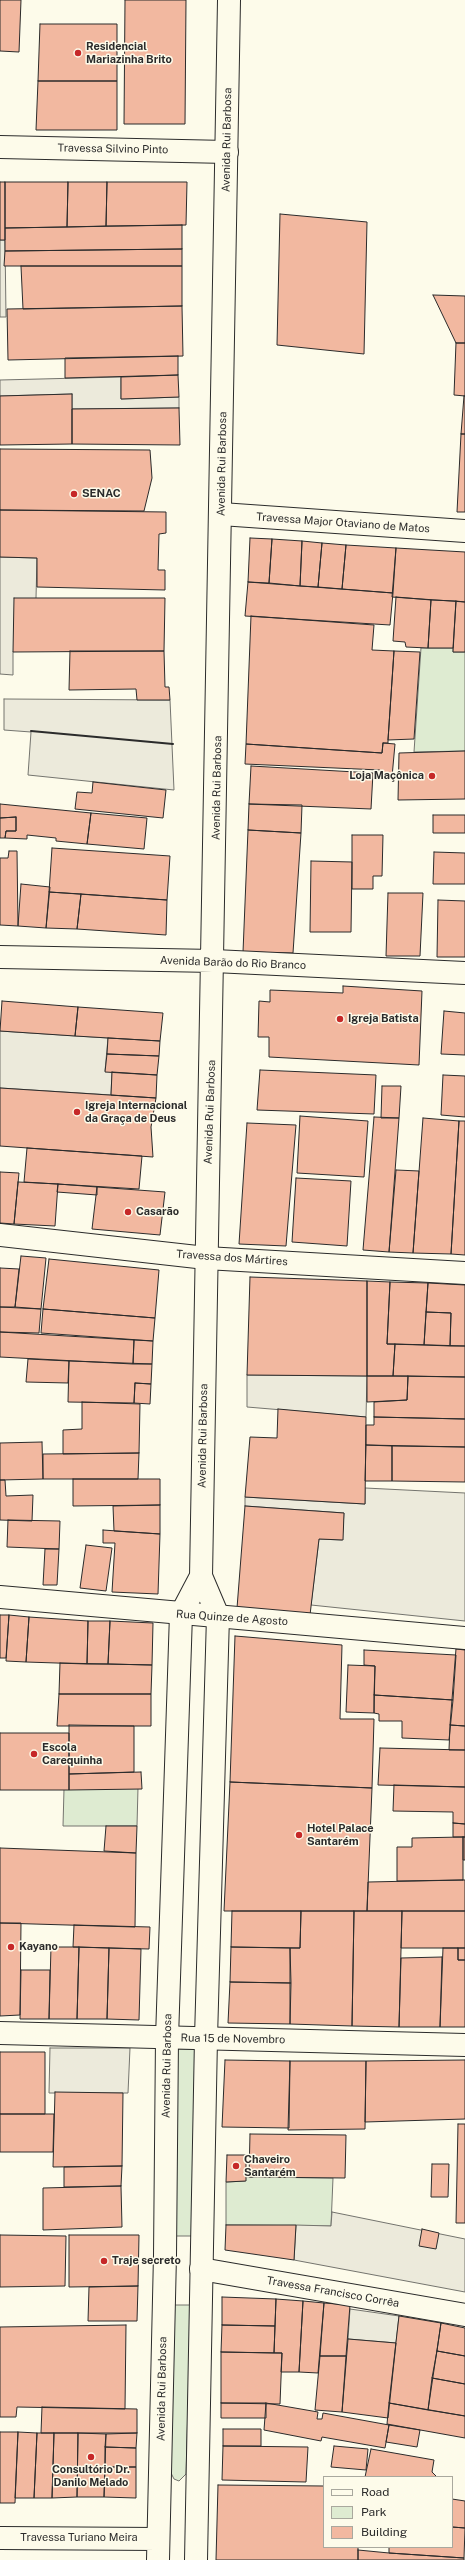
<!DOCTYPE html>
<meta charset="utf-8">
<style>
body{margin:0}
#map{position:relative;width:465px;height:2560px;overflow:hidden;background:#fdfbea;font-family:"Public Sans",sans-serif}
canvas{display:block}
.legend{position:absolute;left:323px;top:2476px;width:130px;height:72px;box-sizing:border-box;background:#fdfbea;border:1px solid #a9a89e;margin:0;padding:5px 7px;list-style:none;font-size:12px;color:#2b2b2b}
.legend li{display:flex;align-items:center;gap:8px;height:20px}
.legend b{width:20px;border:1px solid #a9a89e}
</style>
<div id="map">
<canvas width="465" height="2560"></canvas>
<ul class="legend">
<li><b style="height:5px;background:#fdfbea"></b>Road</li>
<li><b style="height:11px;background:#deebd1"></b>Park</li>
<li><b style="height:11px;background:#f2b8a0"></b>Building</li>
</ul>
</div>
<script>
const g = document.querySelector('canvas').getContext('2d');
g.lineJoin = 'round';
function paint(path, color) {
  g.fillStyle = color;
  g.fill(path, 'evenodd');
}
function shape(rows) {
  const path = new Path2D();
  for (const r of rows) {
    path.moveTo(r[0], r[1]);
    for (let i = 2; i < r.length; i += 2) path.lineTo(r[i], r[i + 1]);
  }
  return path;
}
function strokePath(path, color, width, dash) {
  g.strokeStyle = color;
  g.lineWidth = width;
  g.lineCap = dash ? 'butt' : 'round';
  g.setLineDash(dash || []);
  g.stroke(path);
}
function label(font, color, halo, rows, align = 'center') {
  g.font = font + ' "Public Sans",sans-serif';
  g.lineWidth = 3;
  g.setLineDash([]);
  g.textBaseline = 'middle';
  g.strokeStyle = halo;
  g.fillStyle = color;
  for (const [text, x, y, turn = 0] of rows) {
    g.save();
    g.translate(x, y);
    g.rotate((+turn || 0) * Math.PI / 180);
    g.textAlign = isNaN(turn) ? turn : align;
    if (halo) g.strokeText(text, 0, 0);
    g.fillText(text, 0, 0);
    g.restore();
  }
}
const green = shape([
 [421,648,453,648,453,652,465,652,465,751,414,752,421,648],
 [138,1788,137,1826,63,1826,64,1789,138,1788],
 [176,2049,195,2049,192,2236,174,2236,176,2049],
 [246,2177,333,2178,331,2226,226,2225,226,2182,245,2181,246,2177],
 [173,2305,191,2305,186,2474,179,2481,174,2479,171,2473,173,2305]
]);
paint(green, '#deebd1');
strokePath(green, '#74746e', 1);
const parking = shape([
 [0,240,5,240,6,317,0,317,0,240],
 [121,377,121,399,179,397,179,408,72,409,72,394,0,396,0,380,121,377],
 [0,557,37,558,36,598,13,652,13,675,0,674,0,557],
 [4,699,170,700,174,790,28,775,31,732,4,730,4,699],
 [0,1031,108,1038,105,1071,112,1072,111,1095,0,1088,0,1031],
 [247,1375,367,1376,366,1417,247,1407,247,1375],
 [365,1488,465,1493,465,1621,311,1605,319,1539,342,1540,344,1513,245,1506,245,1497,365,1504,365,1488],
 [50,2048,130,2048,128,2093,49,2093,50,2048],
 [332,2212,465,2239,465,2292,294,2260,296,2225,331,2226,332,2212],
 [350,2309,399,2316,396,2343,348,2339,350,2309]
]);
paint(parking, '#eceadb');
strokePath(parking, '#74746e', 1);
const building = shape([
 [0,0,21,0,19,52,0,51,0,0],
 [125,0,186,0,185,124,124,124,125,0],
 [40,24,117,24,117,81,38,81,40,24],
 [38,81,117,81,117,130,36,130,38,81],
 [0,182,5,182,5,240,0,240,0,182],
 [5,182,68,182,67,227,5,228,5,182],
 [68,182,107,182,106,226,67,227,68,182],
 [107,182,187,182,186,225,106,226,107,182],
 [280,214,367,222,364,354,277,345,280,214],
 [182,225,182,249,5,251,5,228,182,225],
 [182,249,182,266,4,266,5,251,182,249],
 [21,266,182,266,182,306,23,309,21,266],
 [433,295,465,296,465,343,456,343,433,295],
 [182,306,183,356,8,360,7,309,182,306],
 [456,343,465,343,465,396,454,395,456,343],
 [178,356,178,375,65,378,65,358,178,356],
 [178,375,179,397,121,399,121,377,178,375],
 [72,394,72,444,0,445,0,396,72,394],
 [464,396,465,396,465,434,461,434,464,396],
 [179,408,180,445,72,444,72,409,179,408],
 [461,434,465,434,465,512,457,512,461,434],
 [0,449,150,450,152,478,144,511,0,510,0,449],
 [0,510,166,512,166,533,159,534,158,570,165,570,165,590,37,587,37,558,0,557,0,510],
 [250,538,272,539,269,583,248,582,250,538],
 [272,539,302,541,300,586,269,583,272,539],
 [302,541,322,543,318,587,300,586,302,541],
 [322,543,346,545,342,589,318,587,322,543],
 [346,545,396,548,393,593,342,589,346,545],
 [396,548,465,552,465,602,392,597,396,548],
 [248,582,393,593,390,625,245,616,248,582],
 [396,597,431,600,428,648,406,647,405,642,393,641,396,597],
 [14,598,165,598,164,651,13,652,14,598],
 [431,600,456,601,453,648,428,648,431,600],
 [456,601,465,602,465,652,453,652,456,601],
 [251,616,374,625,372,650,394,651,388,740,388,743,383,743,382,753,246,744,251,616],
 [70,651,164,651,165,687,169,687,170,700,137,700,136,689,69,690,70,651],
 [394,651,420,652,414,739,388,740,394,651],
 [383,743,395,744,392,777,380,777,380,770,245,764,246,744,382,753,383,743],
 [465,751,465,799,398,800,399,753,465,751],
 [251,766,373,773,371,809,249,804,251,766],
 [93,782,166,790,163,818,75,809,77,792,92,793,93,782],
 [0,804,91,813,87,844,56,841,56,838,27,835,27,839,5,838,6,831,16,831,16,817,0,818,0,804],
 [249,804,302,805,301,833,248,830,249,804],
 [91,813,147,818,144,849,87,844,91,813],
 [433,815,465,815,465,833,433,833,433,815],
 [16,817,16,831,6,831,5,838,0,838,0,818,16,817],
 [248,830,301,833,293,953,243,952,248,830],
 [352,835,383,835,382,876,373,876,373,889,352,889,352,835],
 [52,848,170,856,167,900,49,892,52,848],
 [9,851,17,851,18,926,0,925,0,858,8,858,9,851],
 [434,852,465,853,465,884,433,884,434,852],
 [311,861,352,862,351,932,310,932,311,861],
 [21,884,50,887,46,928,18,926,21,884],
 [49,892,81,894,77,929,46,928,49,892],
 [388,893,423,893,420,956,386,956,388,893],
 [81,894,167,900,166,935,77,929,81,894],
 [438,900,465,901,465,957,437,957,438,900],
 [343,986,422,991,419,1065,269,1057,269,1037,258,1037,259,1001,270,1002,270,990,343,993,343,986],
 [2,1001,78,1007,75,1036,0,1031,2,1001],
 [78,1007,163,1013,160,1041,75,1036,78,1007],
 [444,1011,465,1013,465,1055,441,1054,444,1011],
 [108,1038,160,1041,159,1056,107,1054,108,1038],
 [107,1054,159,1056,157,1075,105,1072,107,1054],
 [260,1070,376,1075,374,1114,257,1110,260,1070],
 [112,1072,157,1075,156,1098,111,1095,112,1072],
 [443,1075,465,1076,465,1117,441,1115,443,1075],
 [382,1086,401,1086,399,1118,381,1118,382,1086],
 [0,1088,156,1098,151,1127,153,1157,0,1146,0,1088],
 [300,1116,368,1121,364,1177,297,1173,300,1116],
 [374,1117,399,1118,389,1252,363,1250,374,1117],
 [423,1118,459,1121,451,1254,413,1253,423,1118],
 [459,1121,465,1121,465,1255,451,1254,459,1121],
 [247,1123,296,1125,286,1246,239,1244,247,1123],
 [27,1148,142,1156,139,1189,24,1182,27,1148],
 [396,1170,419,1171,413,1253,389,1252,396,1170],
 [0,1172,19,1173,14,1224,0,1223,0,1172],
 [296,1178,351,1181,347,1246,292,1242,296,1178],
 [18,1182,58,1184,55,1226,14,1224,18,1182],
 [58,1184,97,1187,97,1195,57,1192,58,1184],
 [97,1187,165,1192,160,1235,92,1229,97,1187],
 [21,1256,46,1258,41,1309,15,1307,21,1256],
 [49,1259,159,1270,155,1318,43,1309,49,1259],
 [0,1268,19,1269,15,1307,0,1307,0,1268],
 [250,1277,367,1281,367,1376,247,1375,250,1277],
 [367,1281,390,1282,387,1344,395,1344,393,1376,367,1376,367,1281],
 [390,1282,428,1283,424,1345,387,1344,390,1282],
 [428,1283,465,1285,465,1346,450,1346,451,1313,426,1312,428,1283],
 [0,1307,41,1309,39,1333,0,1332,0,1307],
 [43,1309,155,1318,153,1341,41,1333,43,1309],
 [426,1312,451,1313,450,1346,424,1345,426,1312],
 [0,1332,134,1340,133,1364,0,1357,0,1332],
 [134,1340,153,1341,152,1364,133,1364,134,1340],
 [395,1344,465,1346,465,1377,393,1376,395,1344],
 [28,1359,69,1361,68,1383,26,1382,28,1359],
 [69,1361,152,1364,151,1384,135,1383,134,1403,68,1402,69,1361],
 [367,1376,408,1376,407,1400,367,1402,367,1376],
 [408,1376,465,1377,465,1419,374,1417,374,1402,407,1400,408,1376],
 [135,1383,151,1384,150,1404,134,1403,135,1383],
 [82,1402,140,1404,139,1453,63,1454,63,1430,82,1429,82,1402],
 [278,1409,366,1417,365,1504,245,1497,250,1437,277,1438,278,1409],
 [374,1417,465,1419,465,1447,366,1445,366,1425,374,1425,374,1417],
 [42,1442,43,1479,0,1480,0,1443,42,1442],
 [366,1445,392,1446,392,1481,365,1481,366,1445],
 [392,1446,465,1447,465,1482,392,1481,392,1446],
 [139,1453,138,1479,43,1479,43,1454,139,1453],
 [73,1479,160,1479,160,1505,73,1506,73,1479],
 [0,1480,5,1480,6,1496,33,1495,32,1521,0,1520,0,1480],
 [160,1505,160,1534,114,1531,113,1506,160,1505],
 [245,1506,344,1513,343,1540,319,1539,310,1615,237,1608,245,1506],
 [8,1520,60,1521,59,1549,7,1547,8,1520],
 [103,1530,160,1534,158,1594,112,1592,115,1543,103,1543,103,1530],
 [86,1545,112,1548,106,1591,80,1588,86,1545],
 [45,1549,59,1549,57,1585,43,1585,45,1549],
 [0,1615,9,1615,6,1658,0,1658,0,1615],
 [9,1615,29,1617,26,1662,6,1661,9,1615],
 [29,1617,88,1621,87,1664,26,1662,29,1617],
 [88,1621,110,1621,108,1664,87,1664,88,1621],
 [110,1621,153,1623,152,1665,108,1664,110,1621],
 [235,1636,342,1645,340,1719,374,1719,372,1788,230,1782,235,1636],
 [456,1649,465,1650,465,1726,450,1725,456,1649],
 [364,1650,456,1655,453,1700,374,1695,375,1666,364,1665,364,1650],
 [60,1663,152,1665,151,1694,59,1694,60,1663],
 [348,1665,375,1666,374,1713,346,1712,348,1665],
 [59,1694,151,1694,151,1726,57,1726,59,1694],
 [374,1695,453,1700,449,1740,402,1738,402,1721,379,1721,379,1714,374,1713,374,1695],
 [69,1725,134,1726,134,1772,69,1774,69,1725],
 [450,1725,465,1726,465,1750,449,1750,450,1725],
 [0,1733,69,1733,69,1790,0,1790,0,1733],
 [380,1748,465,1750,465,1787,378,1785,380,1748],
 [141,1772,142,1789,69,1790,69,1774,141,1772],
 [230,1782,372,1788,367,1911,224,1911,230,1782],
 [394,1785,465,1787,465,1824,453,1823,453,1812,393,1811,394,1785],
 [453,1823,465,1824,465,1837,453,1837,453,1823],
 [106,1826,137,1826,136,1853,104,1851,106,1826],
 [463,1837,465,1837,465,1860,463,1860,463,1837],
 [463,1837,463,1880,397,1881,397,1847,412,1847,412,1838,463,1837],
 [0,1848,136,1853,135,1927,0,1923,0,1848],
 [463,1880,465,1880,465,1911,367,1911,368,1882,463,1880],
 [232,1911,301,1911,300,1948,231,1947,232,1911],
 [301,1911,354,1911,352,2026,290,2024,290,1948,300,1948,301,1911],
 [354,1911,402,1911,399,2027,352,2026,354,1911],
 [402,1911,465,1911,465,1948,401,1948,402,1911],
 [0,1923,21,1923,20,2015,0,2016,0,1923],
 [74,1925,150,1927,149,1949,73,1947,74,1925],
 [51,1947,79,1947,77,2019,49,2019,51,1947],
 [79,1947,109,1948,107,2019,77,2019,79,1947],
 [231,1947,290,1948,291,1983,230,1982,231,1947],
 [109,1948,141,1949,139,2020,107,2019,109,1948],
 [443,1948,458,1948,458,1960,465,1960,465,2027,440,2027,443,1948],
 [458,1948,465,1948,465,1960,458,1960,458,1948],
 [442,1957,440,2027,399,2027,401,1958,442,1957],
 [21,1970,50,1970,49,2019,20,2019,21,1970],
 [230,1982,291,1983,290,2024,228,2023,230,1982],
 [0,2052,45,2052,45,2114,0,2114,0,2052],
 [225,2060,290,2061,289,2128,222,2127,225,2060],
 [465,2060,465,2119,365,2122,366,2061,465,2060],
 [290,2061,366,2061,365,2129,288,2130,290,2061],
 [55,2092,123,2093,122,2166,53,2167,55,2092],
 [0,2114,54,2114,53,2152,0,2152,0,2114],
 [458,2124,465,2124,465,2223,456,2223,458,2124],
 [250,2134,346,2135,345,2178,249,2177,250,2134],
 [227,2155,246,2155,246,2181,226,2182,227,2155],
 [432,2164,449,2164,448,2197,431,2197,432,2164],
 [122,2166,121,2186,64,2187,64,2167,122,2166],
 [121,2186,122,2227,43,2230,43,2188,121,2186],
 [226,2225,296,2225,294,2260,225,2250,226,2225],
 [422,2229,439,2233,436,2249,419,2246,422,2229],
 [0,2235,66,2236,65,2286,0,2287,0,2235],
 [69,2235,139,2235,138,2286,69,2287,69,2235],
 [138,2286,137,2321,88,2321,89,2287,138,2286],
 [222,2297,276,2299,275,2326,222,2325,222,2297],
 [276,2299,303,2301,299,2372,281,2372,282,2353,274,2353,276,2299],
 [303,2301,324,2303,318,2373,299,2372,303,2301],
 [324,2303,350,2305,346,2356,320,2356,324,2303],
 [399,2316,441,2323,428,2410,389,2403,399,2316],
 [441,2323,465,2328,465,2356,437,2351,441,2323],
 [126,2325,125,2409,17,2407,16,2417,0,2417,0,2327,126,2325],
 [222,2325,275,2326,274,2353,221,2352,222,2325],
 [348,2339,396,2343,388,2418,342,2412,348,2339],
 [437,2351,465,2356,465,2384,432,2378,437,2351],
 [221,2352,282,2353,280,2404,221,2403,221,2352],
 [320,2356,346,2356,342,2412,315,2410,320,2356],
 [432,2378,465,2384,465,2416,428,2410,432,2378],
 [221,2403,266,2403,266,2418,221,2418,221,2403],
 [266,2403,318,2412,317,2419,322,2419,323,2413,389,2425,385,2448,322,2437,321,2441,264,2430,266,2403],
 [389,2403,465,2416,465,2438,387,2424,389,2403],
 [42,2407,137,2409,137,2433,41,2433,42,2407],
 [389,2425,420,2430,417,2447,386,2442,389,2425],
 [223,2429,261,2429,261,2446,223,2446,223,2429],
 [0,2432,18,2432,15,2503,0,2503,0,2432],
 [18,2432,37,2433,34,2498,15,2498,18,2432],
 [37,2433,54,2433,52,2498,34,2498,37,2433],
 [54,2433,78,2433,77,2497,52,2498,54,2433],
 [78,2433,106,2434,104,2497,77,2497,78,2433],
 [137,2433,136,2448,105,2447,106,2434,137,2433],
 [223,2446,308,2447,306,2482,222,2480,223,2446],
 [334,2446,368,2449,366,2470,331,2467,334,2446],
 [105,2447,136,2448,136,2467,105,2467,105,2447],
 [371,2449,434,2460,432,2472,437,2477,365,2477,371,2449],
 [105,2467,136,2467,136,2498,104,2497,105,2467],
 [218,2485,324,2486,324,2547,358,2547,358,2560,216,2560,218,2485],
 [452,2499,465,2501,465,2528,452,2527,452,2499],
 [452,2527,465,2528,464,2558,389,2553,389,2547,452,2547,452,2527],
 [358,2550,389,2553,464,2558,464,2560,358,2560,358,2550]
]);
paint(building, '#f2b8a0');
strokePath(building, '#2b2b2b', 1);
const minor = shape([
 [0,147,227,152],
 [221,514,465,531],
 [214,961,465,973],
 [0,1235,206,1258,465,1273],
 [0,1597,465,1638],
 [0,2033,465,2045],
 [201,2269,465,2315]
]);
const major = shape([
 [0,957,214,961],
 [0,2538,158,2539],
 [158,2560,165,2255,167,2038,181,1614,201,1576],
 [196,2560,206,2038,218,1616,201,1576,229,0]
]);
strokePath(minor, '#2b2b2b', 24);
strokePath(major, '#2b2b2b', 24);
strokePath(minor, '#fdfbea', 22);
strokePath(major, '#fdfbea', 22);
strokePath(shape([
 [31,731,173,744]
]), '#2b2b2b', 2);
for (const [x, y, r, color] of [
 [78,53,4,"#c62828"],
 [74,494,4,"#c62828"],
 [432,776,4,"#c62828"],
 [340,1019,4,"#c62828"],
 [77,1112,4,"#c62828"],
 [128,1212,4,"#c62828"],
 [34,1754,4,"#c62828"],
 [299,1835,4,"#c62828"],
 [11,1947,4,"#c62828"],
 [236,2166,4,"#c62828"],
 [104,2261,4,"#c62828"],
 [91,2457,4,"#c62828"]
]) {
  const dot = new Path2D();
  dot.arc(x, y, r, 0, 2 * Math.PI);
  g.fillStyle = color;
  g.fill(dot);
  strokePath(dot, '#fdfbea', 1.5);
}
label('bold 11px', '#2b2b2b', '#fdfbea', [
 ["Residencial",86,47],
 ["Mariazinha Brito",86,60],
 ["SENAC",82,494],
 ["Loja Maçônica",424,776,"right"],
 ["Igreja Batista",348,1019],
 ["Igreja Internacional",85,1106],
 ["da Graça de Deus",85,1119],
 ["Casarão",136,1212],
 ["Escola",42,1748],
 ["Carequinha",42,1761],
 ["Hotel Palace",307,1829],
 ["Santarém",307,1842],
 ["Kayano",19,1947],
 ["Chaveiro",244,2160],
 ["Santarém",244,2173],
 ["Traje secreto",112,2261],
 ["Consultório Dr.",91,2470,"center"],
 ["Danilo Melado",91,2483,"center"]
], 'left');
label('11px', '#2b2b2b', '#fdfbea', [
 ["Avenida Rui Barbosa",227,140,-89],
 ["Travessa Silvino Pinto",113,149,1],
 ["Avenida Rui Barbosa",222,464,-89],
 ["Travessa Major Otaviano de Matos",343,523,4],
 ["Avenida Rui Barbosa",217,788,-89],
 ["Avenida Barão do Rio Branco",233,963,2],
 ["Avenida Rui Barbosa",210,1112,-88],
 ["Travessa dos Mártires",232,1258,4],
 ["Avenida Rui Barbosa",203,1436,-89],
 ["Rua Quinze de Agosto",232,1618,4],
 ["Rua 15 de Novembro",233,2039,1],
 ["Avenida Rui Barbosa",167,2066,-89],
 ["Travessa Francisco Corrêa",333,2292,10],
 ["Avenida Rui Barbosa",162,2389,-89],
 ["Travessa Turiano Meira",79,2538]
]);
</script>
